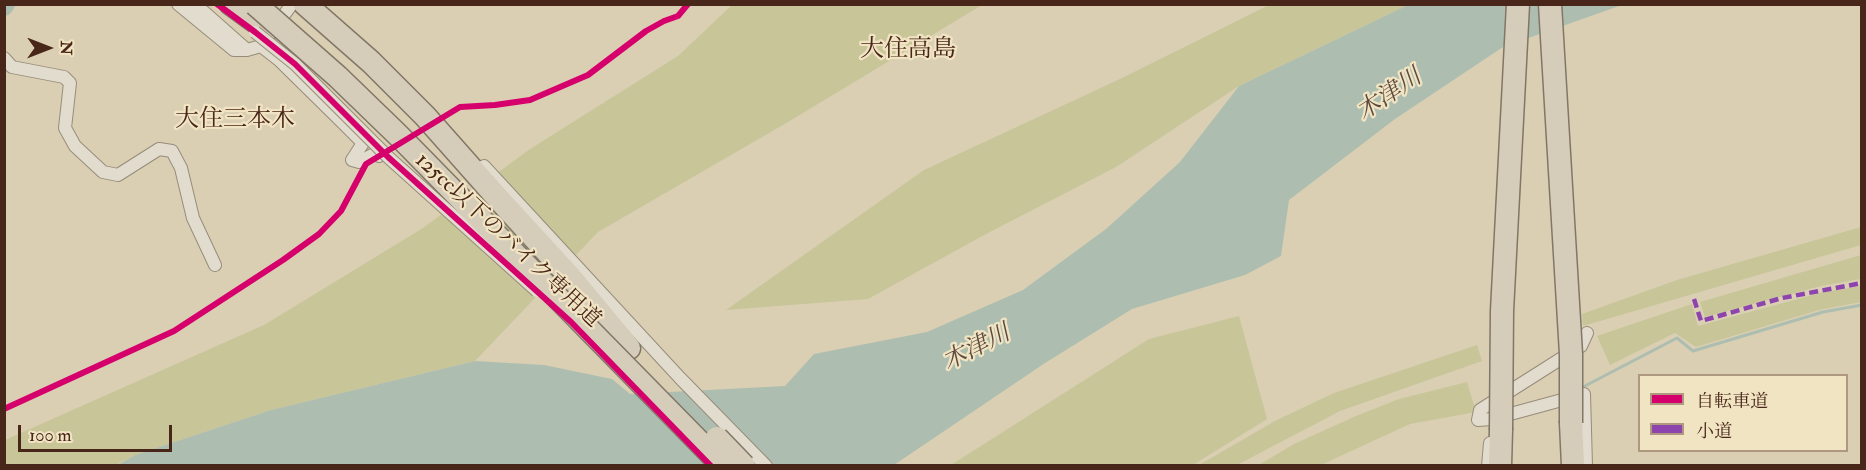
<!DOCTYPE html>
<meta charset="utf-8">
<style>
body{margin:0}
#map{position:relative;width:1866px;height:470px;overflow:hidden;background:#dacfb3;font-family:"IM FELL Double Pica","Noto Serif JP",serif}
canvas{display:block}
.frame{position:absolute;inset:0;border:6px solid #49261a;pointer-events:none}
.legend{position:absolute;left:1638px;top:374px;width:210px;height:78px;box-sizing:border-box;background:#f1e4c3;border:2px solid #ae987f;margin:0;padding:8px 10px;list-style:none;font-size:18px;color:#49261a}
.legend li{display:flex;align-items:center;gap:12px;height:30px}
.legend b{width:30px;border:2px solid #ae987f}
.north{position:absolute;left:18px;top:18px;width:60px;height:60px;-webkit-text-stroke:4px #f1e4c3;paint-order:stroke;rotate:90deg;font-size:16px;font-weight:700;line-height:24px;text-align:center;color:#49261a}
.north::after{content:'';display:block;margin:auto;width:21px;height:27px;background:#49261a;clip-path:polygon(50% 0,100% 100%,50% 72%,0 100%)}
.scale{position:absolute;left:18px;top:425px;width:154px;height:27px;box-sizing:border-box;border:3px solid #49261a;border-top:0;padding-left:8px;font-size:18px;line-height:21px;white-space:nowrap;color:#49261a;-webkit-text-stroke:4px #f1e4c3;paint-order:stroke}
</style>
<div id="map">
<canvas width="1866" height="470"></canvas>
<div class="frame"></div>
<ul class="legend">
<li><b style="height:8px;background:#d6006c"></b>自転車道</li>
<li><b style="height:8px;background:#8e44ad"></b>小道</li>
</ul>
<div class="north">N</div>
<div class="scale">100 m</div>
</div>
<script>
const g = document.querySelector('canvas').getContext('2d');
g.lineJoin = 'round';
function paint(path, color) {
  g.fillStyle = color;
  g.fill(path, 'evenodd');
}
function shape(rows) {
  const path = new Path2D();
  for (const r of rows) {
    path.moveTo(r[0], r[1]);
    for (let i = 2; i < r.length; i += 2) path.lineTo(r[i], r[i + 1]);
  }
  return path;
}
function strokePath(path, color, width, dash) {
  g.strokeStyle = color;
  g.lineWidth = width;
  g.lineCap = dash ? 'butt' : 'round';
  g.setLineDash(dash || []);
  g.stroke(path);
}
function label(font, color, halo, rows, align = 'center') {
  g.font = font + ' "IM FELL Double Pica","Noto Serif JP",serif';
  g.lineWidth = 4.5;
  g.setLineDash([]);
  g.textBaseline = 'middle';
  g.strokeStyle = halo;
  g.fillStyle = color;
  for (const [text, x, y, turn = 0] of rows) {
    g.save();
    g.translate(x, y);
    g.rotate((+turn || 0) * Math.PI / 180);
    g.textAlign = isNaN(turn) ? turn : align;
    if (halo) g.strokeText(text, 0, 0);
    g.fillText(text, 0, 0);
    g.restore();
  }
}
paint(shape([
 [732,5,982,5,788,122,598,232,475,361,271,410,135,455,116,465,5,466,5,440,264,325,423,228,530,149,678,56],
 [1269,5,1408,5,1239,86,1116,167,986,234,868,299,726,310,924,170,1120,79],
 [1861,227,1861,245,1583,326,1582,314,1677,280],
 [1861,255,1861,279,1821,286,1705,317,1700,302],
 [1861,286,1861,302,1819,310,1696,347,1675,333,1610,365,1597,336,1692,304,1698,326,1820,293],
 [1239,316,1267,419,1193,465,951,465,1149,339],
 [1477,345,1482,361,1340,411,1237,465,1199,465,1275,421,1334,393],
 [1467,382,1476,412,1410,424,1321,465,1257,466,1294,444,1356,416,1399,399]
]), '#c8c599');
paint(shape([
 [1408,5,1622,5,1503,47,1395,119,1289,200,1281,256,1245,275,1132,309,1045,363,894,465,116,466,135,455,271,410,475,361,544,365,612,379,630,394,785,386,814,354,927,332,1023,290,1106,229,1180,162,1239,86]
]), '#adbeb0');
strokePath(shape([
 [1581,388,1677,338,1693,351,1823,312,1862,305]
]), '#adbeb0', 3);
strokePath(shape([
 [4,7,6,4]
]), '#adbeb0', 18);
const minor = shape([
 [178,4,234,50,247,50],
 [195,4,247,50,261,46,279,60,343,123,363,143,352,160,359,162,374,154,379,156],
 [261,46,292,4],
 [4,58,12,67,64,77,70,83,65,128,75,146,103,172,118,175,159,149,172,151,181,168,193,218,215,265],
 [484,166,680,378,766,466],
 [1488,466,1490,443],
 [1586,466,1584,394,1492,419,1478,420,1480,410,1581,346,1587,333]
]);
const motorway = shape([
 [231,4,260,25],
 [305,4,371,62,425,116,495,195,571,278,629,348],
 [1571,423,1573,466],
 [1500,466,1501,430]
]);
strokePath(minor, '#978c7b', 14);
strokePath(motorway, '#827667', 25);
strokePath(minor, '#e1dccd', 12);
strokePath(motorway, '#d5ccba', 22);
const minorBridge = shape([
 [255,32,295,64,388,157,537,291]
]);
const motorwayBridge = shape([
 [255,4,338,77,399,136,723,466],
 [1550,4,1571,354,1571,423],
 [1501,430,1502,311,1518,4],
 [717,438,744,466]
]);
strokePath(minorBridge, '#978c7b', 14, []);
strokePath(motorwayBridge, '#827667', 25, []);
strokePath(minorBridge, '#e1dccd', 12);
strokePath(motorwayBridge, '#d5ccba', 22);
strokePath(shape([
 [1694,299,1701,321,1782,298,1862,283]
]), '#8e44ad', 4.5, [9, 4.5]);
strokePath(shape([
 [217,4,255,32,295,64,388,157,571,322,711,466],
 [4,409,174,331,283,260,319,234,341,211,366,164,460,107,495,105,530,100,588,75,646,31,664,21,678,16,688,4]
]), '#d6006c', 6);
label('22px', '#49261a', '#f1e4c3', [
 ["125cc以下のバイク専用道",507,241,43]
]);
label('24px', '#49261a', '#f1e4c3', [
 ["大住高島",908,51],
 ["大住三本木",235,121]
]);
label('italic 24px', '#5d4a3f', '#f1e4c3', [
 ["木津川",1390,96,-34],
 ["木津川",977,349,-27]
]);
</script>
